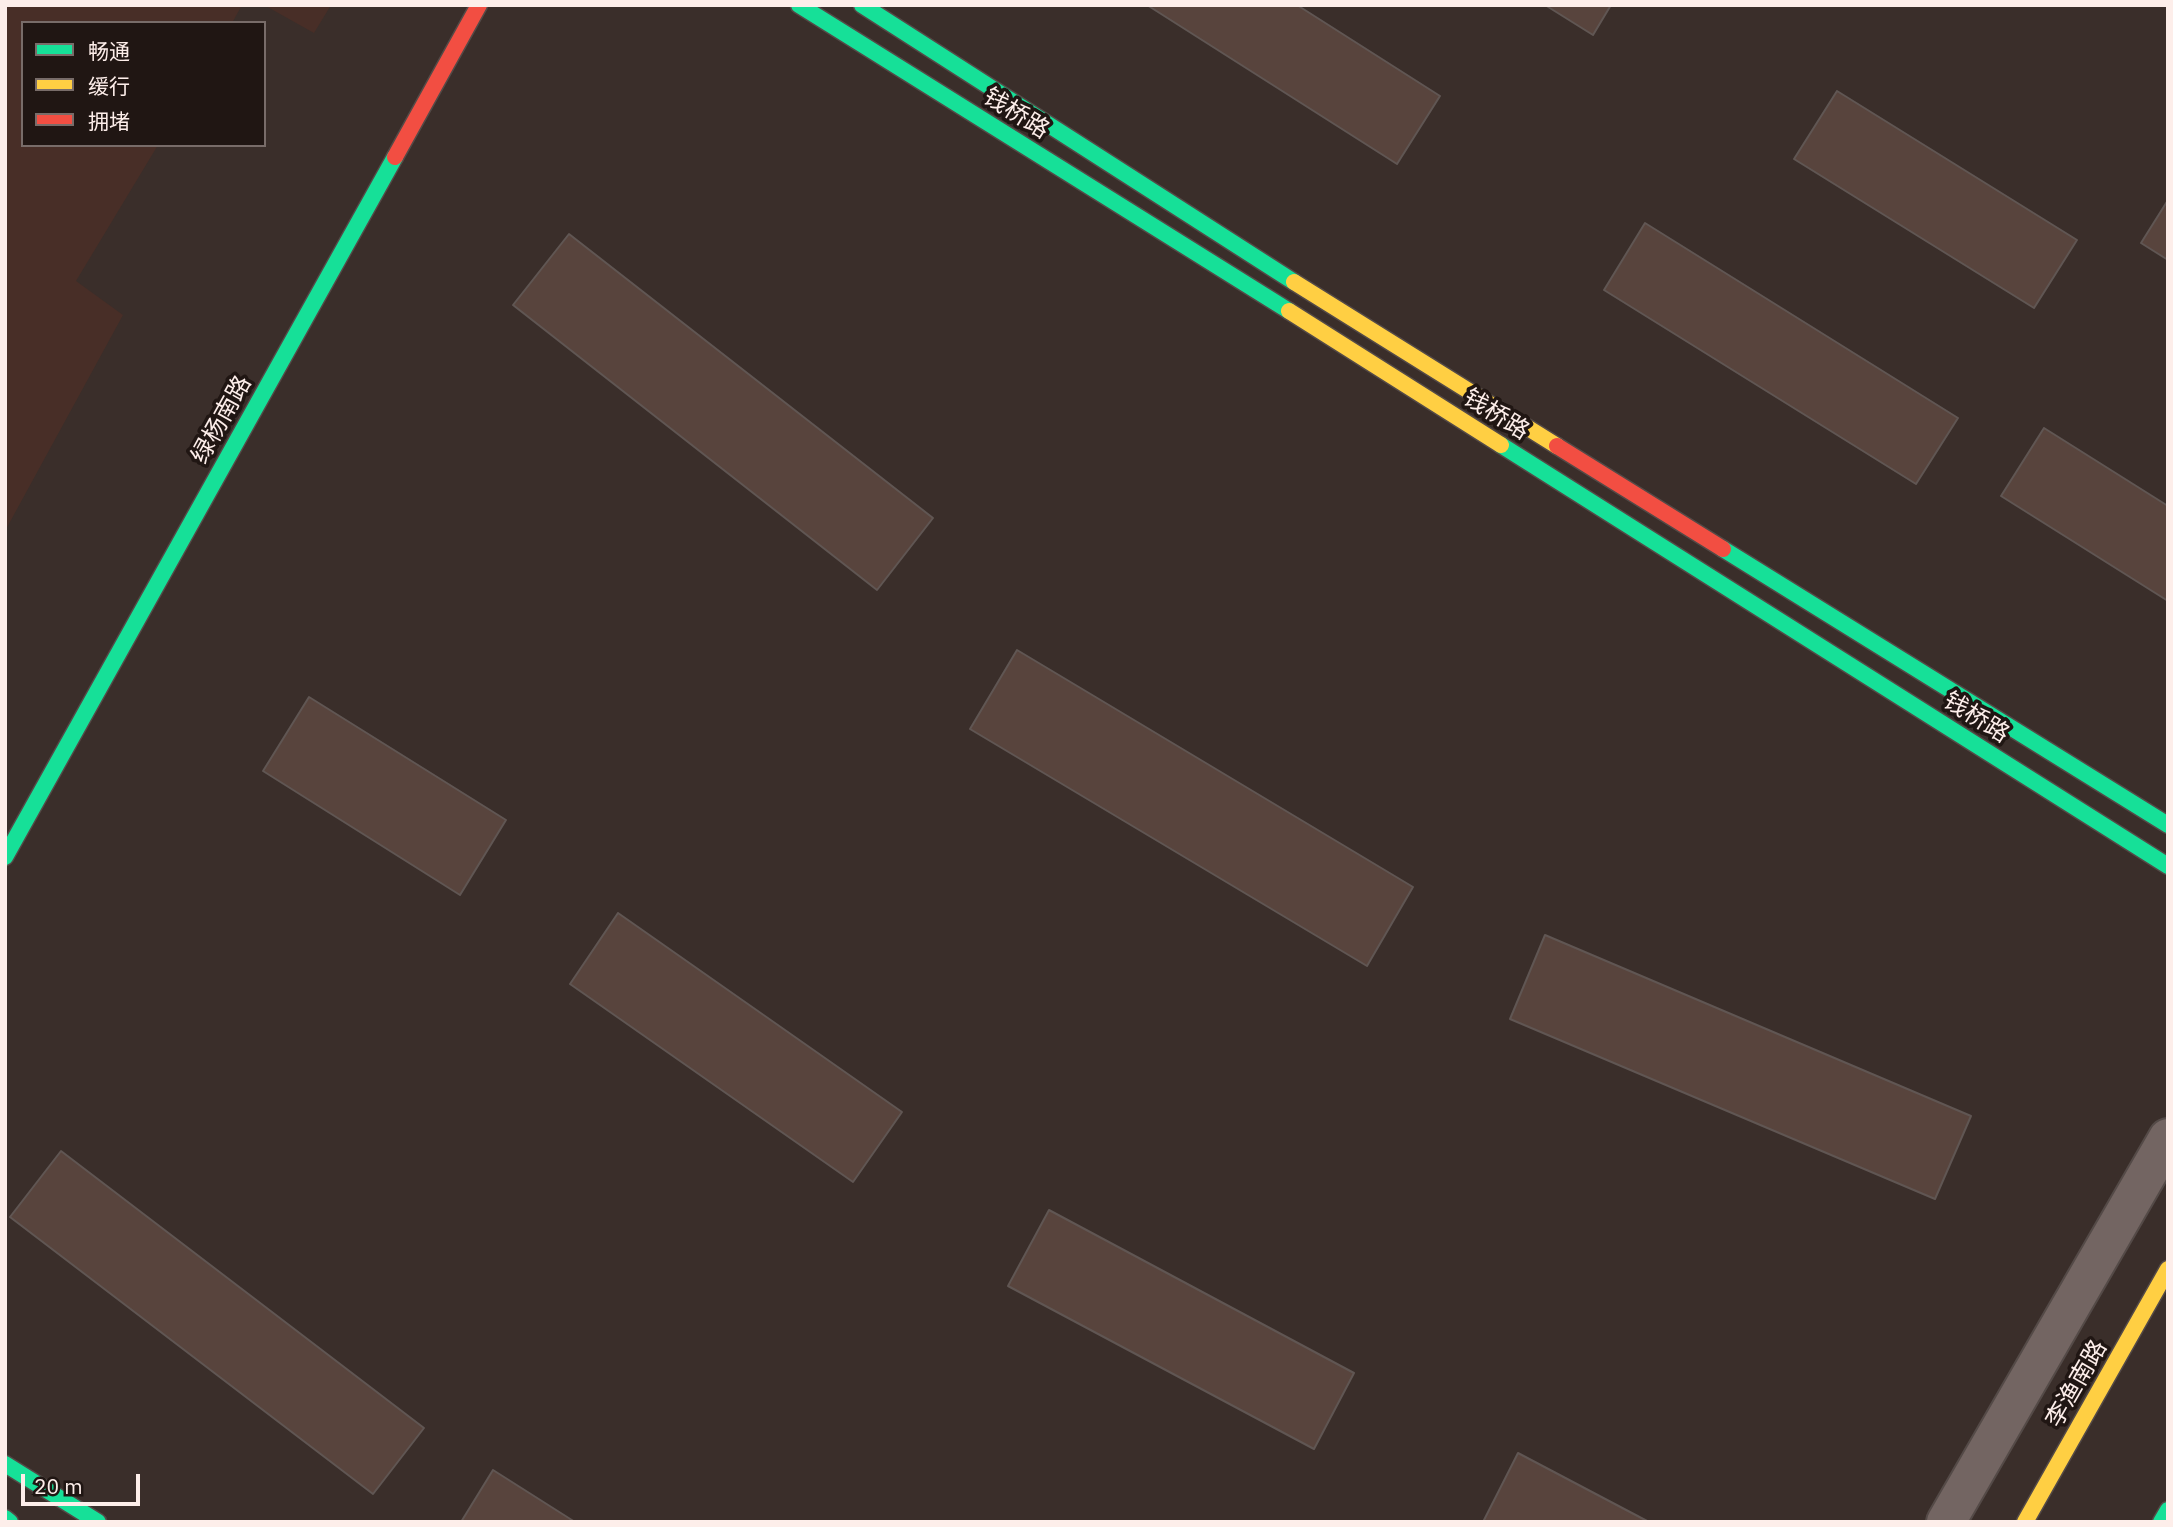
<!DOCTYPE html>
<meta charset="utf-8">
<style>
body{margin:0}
#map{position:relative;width:2173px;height:1527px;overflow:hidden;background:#3a2e2a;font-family:"IBM Plex Sans","Noto Sans SC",sans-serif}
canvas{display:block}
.frame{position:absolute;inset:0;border:7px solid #fdeeea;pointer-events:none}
.legend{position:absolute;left:21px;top:21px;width:245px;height:126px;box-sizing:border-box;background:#201613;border:2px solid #786c69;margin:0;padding:9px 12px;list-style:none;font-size:21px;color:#fdeeea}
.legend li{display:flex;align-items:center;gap:14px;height:35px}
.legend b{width:35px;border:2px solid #786c69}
.scale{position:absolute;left:21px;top:1474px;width:119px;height:32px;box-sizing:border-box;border:4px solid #fdeeea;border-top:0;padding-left:9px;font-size:21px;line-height:24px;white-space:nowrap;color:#fdeeea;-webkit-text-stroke:5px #201613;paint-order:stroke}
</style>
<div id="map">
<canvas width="2173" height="1527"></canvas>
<div class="frame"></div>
<ul class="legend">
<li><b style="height:9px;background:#16e098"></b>畅通</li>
<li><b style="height:9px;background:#ffcf43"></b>缓行</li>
<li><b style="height:9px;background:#f24e42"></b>拥堵</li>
</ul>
<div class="scale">20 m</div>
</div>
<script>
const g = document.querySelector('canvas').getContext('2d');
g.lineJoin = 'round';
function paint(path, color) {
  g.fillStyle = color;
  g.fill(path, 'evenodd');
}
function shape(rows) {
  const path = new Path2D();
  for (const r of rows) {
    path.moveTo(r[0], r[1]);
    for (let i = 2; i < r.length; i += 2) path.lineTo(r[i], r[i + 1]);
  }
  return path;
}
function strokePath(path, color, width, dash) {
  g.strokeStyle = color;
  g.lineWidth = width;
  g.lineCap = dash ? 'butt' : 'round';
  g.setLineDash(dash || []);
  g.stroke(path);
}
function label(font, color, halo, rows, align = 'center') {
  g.font = font + ' "IBM Plex Sans","Noto Sans SC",sans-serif';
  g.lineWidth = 7;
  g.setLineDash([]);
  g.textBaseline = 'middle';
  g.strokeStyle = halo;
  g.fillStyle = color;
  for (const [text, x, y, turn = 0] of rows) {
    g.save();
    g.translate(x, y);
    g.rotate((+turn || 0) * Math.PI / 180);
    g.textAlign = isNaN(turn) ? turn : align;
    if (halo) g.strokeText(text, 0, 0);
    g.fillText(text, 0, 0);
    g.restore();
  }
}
paint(shape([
 [5,5,242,5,232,23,23,23,23,145,158,145,76,281,123,315,5,531],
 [264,5,331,5,314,33]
]), '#482e27');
const building = shape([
 [1147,5,1297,5,1440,96,1397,164,1147,5],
 [1545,5,1611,5,1593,35,1545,5],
 [1837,91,2077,240,2034,308,1794,159,1837,91],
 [2168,200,2168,260,2141,243,2168,200],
 [1645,223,1958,418,1916,484,1604,290,1645,223],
 [569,234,933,518,877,590,513,305,569,234],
 [2044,428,2168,506,2168,601,2001,496,2044,428],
 [1017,650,1413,887,1367,966,970,729,1017,650],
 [309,697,506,820,460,895,263,771,309,697],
 [618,913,902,1112,853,1182,570,984,618,913],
 [1545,935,1971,1116,1935,1199,1510,1019,1545,935],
 [61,1151,424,1428,373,1494,10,1217,61,1151],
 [1049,1210,1354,1373,1314,1449,1008,1286,1049,1210],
 [1518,1453,1649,1522,1483,1522,1518,1453],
 [493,1470,575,1522,461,1522,493,1470]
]);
paint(building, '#58443d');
strokePath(building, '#605653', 2);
const street = shape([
 [1946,1522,2168,1138]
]);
const fast = shape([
 [799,5,1289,311],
 [862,5,1294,282],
 [1501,445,2168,866],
 [1723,549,2168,825],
 [5,857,395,157],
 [5,1464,98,1522],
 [5,1518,10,1522],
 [2161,1522,2168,1510]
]);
const slow = shape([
 [1294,282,1557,446],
 [1289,311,1501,445],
 [2025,1522,2168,1269]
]);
const jam = shape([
 [395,157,479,5],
 [1557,446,1723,549]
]);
strokePath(street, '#544a47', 42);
strokePath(fast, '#544a47', 19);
strokePath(slow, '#544a47', 19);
strokePath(jam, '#544a47', 19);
strokePath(street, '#736562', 38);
strokePath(fast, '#16e098', 16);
strokePath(slow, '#ffcf43', 16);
strokePath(jam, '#f24e42', 16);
label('24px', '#fdeeea', '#201613', [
 ["钱桥路",1016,114,32],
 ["钱桥路",1496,415,32],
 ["绿杨南路",222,420,-61],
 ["钱桥路",1976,718,32],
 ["李渔南路",2077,1384,-60]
]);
</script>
